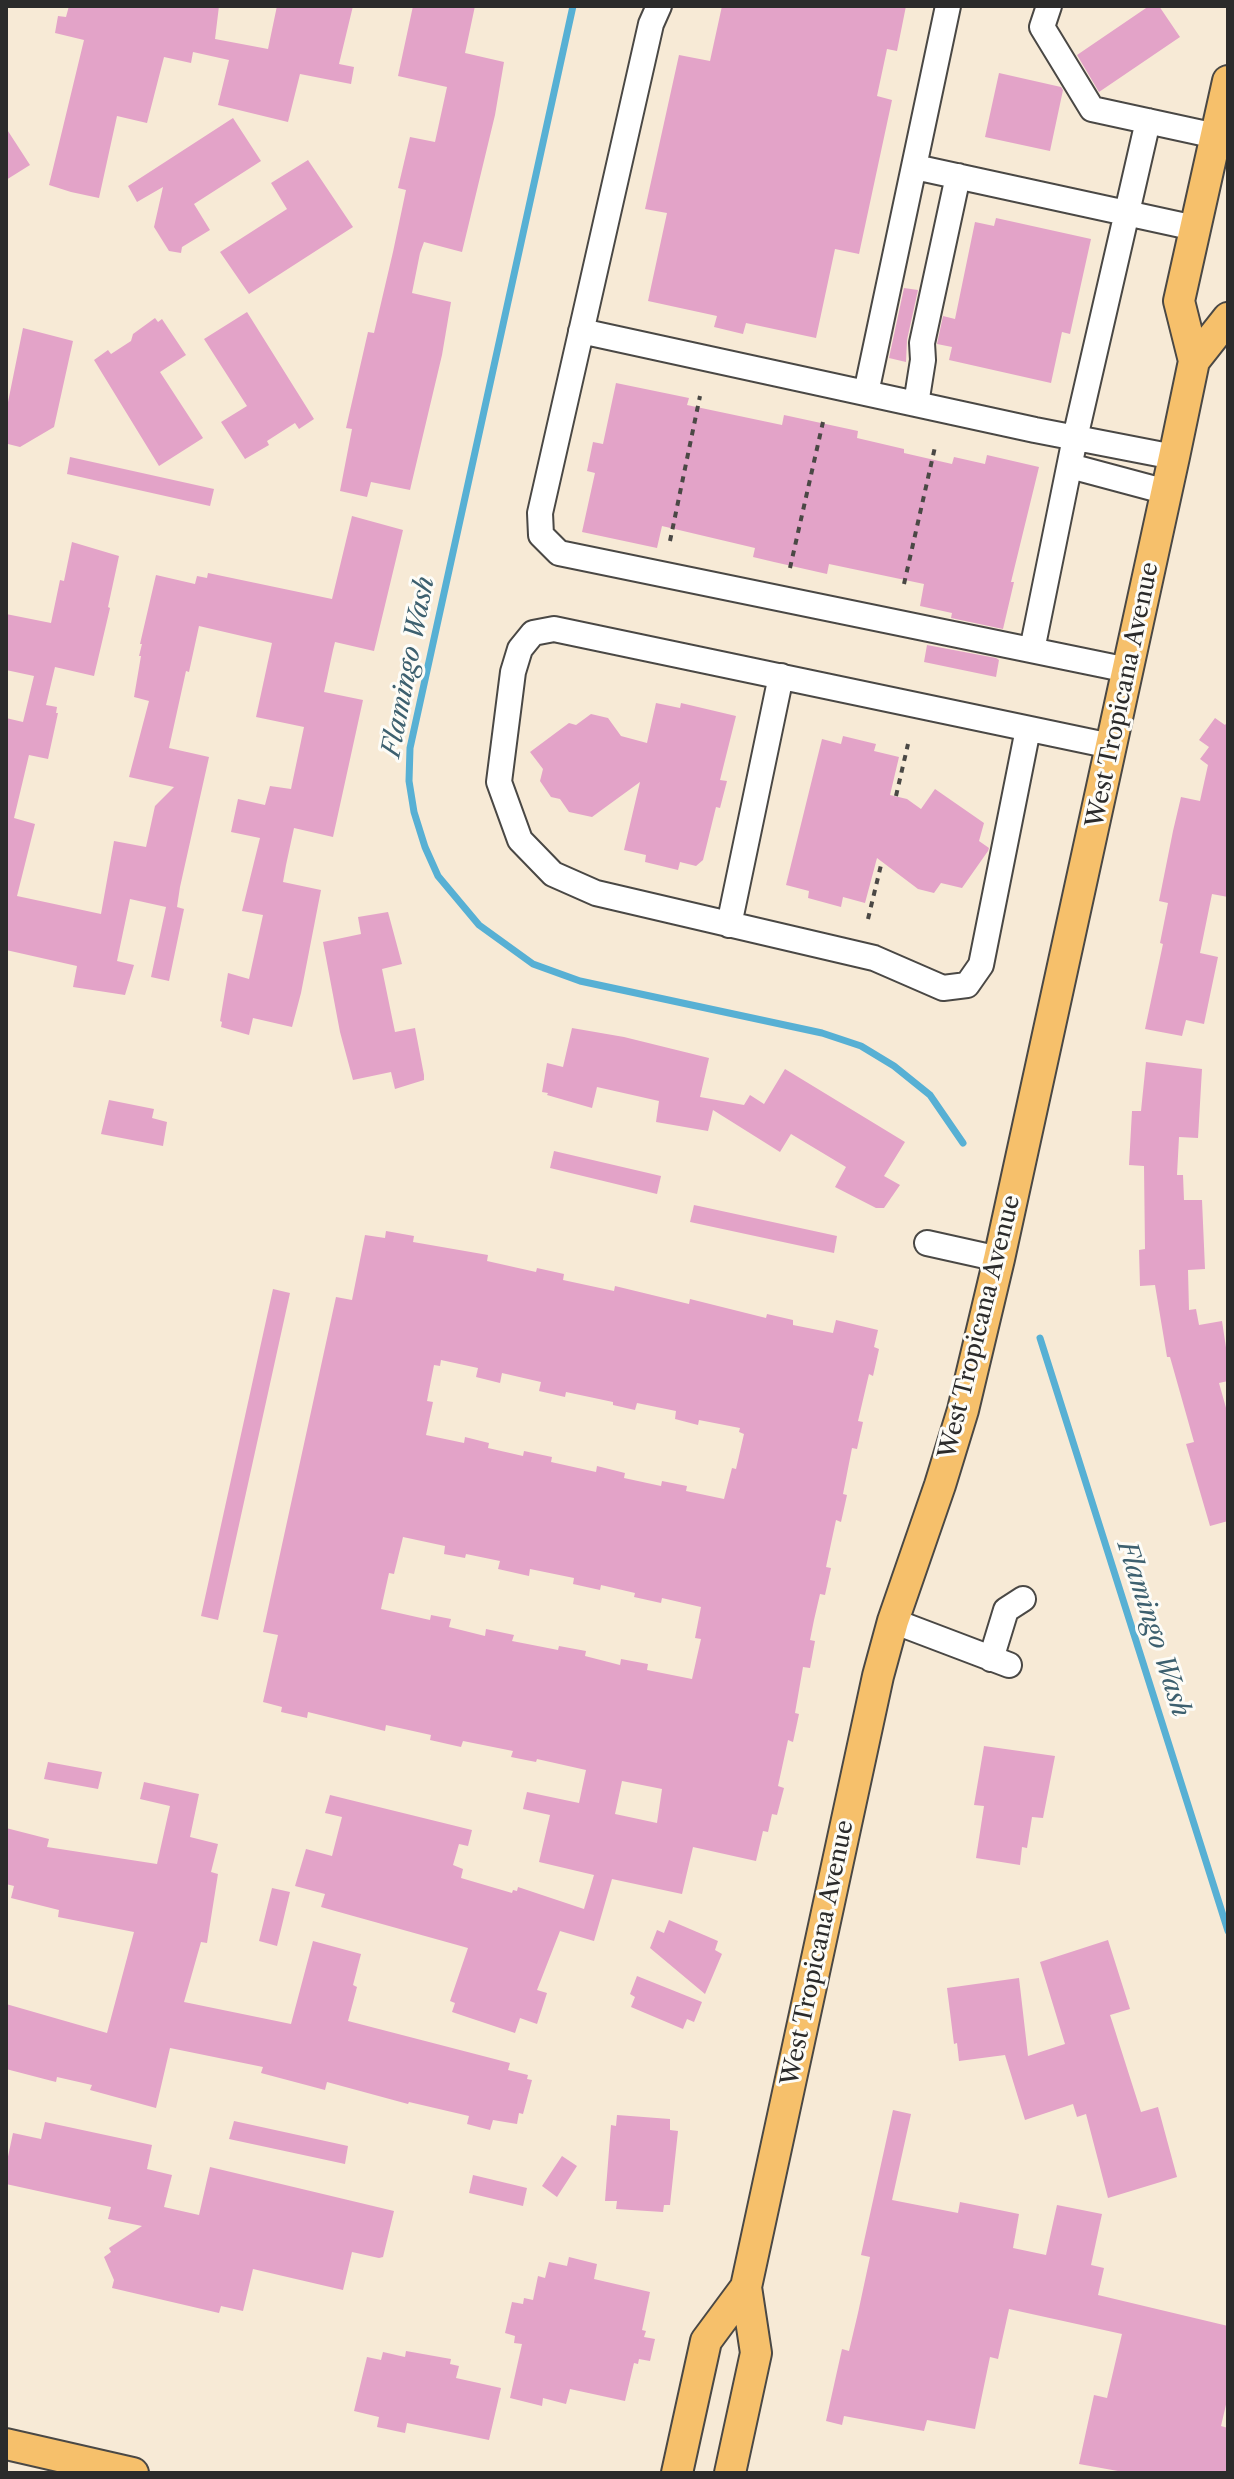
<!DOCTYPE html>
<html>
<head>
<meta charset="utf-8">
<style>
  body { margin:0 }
  #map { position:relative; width:1234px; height:2479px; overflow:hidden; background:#f7ead6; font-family:"Libre Caslon Text",serif }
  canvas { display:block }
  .frame { position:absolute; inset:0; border:8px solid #2b2b2b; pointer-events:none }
</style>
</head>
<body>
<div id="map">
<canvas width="1234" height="2479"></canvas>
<div class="frame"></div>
</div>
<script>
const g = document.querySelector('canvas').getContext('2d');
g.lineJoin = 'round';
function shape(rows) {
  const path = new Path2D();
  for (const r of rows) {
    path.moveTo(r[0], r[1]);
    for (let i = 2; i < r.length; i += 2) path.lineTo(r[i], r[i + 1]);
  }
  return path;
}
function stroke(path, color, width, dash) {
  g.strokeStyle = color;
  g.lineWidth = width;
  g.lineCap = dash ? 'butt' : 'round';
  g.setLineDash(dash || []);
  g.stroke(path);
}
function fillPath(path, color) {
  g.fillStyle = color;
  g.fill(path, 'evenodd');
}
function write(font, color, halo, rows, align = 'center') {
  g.font = font + ' "Libre Caslon Text",serif';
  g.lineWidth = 6;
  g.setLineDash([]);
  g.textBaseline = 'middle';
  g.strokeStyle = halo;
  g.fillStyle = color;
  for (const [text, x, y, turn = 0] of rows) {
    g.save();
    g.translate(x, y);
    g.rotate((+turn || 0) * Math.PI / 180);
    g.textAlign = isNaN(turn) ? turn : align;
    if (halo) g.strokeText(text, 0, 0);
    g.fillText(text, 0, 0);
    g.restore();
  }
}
const stream = shape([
  [573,6,410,748,409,781,414,812,425,847,438,876,479,925,533,964,580,981,822,1033,861,1046,894,1066,930,1095,963,1143],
  [1040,1338,1228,1931]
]);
const building = shape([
  [69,6,219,6,215,39,268,49,277,6,353,6,339,64,354,67,351,84,300,74,288,122,218,105,229,60,193,52,191,63,164,57,147,123,117,116,99,198,71,192,49,185,84,40,55,33,58,16,66,17],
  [413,6,475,6,465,53,504,62,495,115,462,252,424,242,420,253,412,293,451,302,442,355,410,490,371,482,367,497,340,491,352,429,346,428,368,332,374,333,393,252,406,190,398,188,410,137,435,142,447,87,398,76],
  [722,6,906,6,897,51,887,49,877,96,892,100,859,254,835,249,816,338,746,323,743,334,714,327,717,316,648,301,667,213,645,209,679,55,710,61],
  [1149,6,1159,6,1180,37,1099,92,1077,55],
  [999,73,1061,87,1063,90,1050,151,985,137],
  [233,118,261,161,194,204,210,230,182,247,181,253,169,251,154,227,163,187,137,202,128,186],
  [6,128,30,165,6,180],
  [308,160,353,227,249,294,220,252,287,209,271,183],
  [996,218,1091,239,1070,334,1062,332,1051,383,949,360,952,347,937,344,943,316,955,319,975,222,994,226],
  [904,288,918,290,907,340,906,362,889,358],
  [247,312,314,419,299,429,295,423,267,441,269,445,245,459,221,422,247,406,204,339],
  [155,318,158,322,162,319,186,355,160,372,203,438,159,466,94,360,108,350,111,354,131,341,133,334],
  [23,328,73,341,54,427,20,447,8,444,6,412],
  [616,383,689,398,687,405,782,425,784,415,858,431,857,438,904,449,904,453,952,464,954,457,985,464,987,455,1039,467,1011,582,1014,582,1003,629,951,618,952,613,920,606,924,584,829,564,827,574,774,562,753,557,755,548,662,526,657,548,582,532,595,473,587,471,593,442,603,444],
  [70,457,214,489,210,506,67,474],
  [352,516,403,530,374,651,335,642,333,650,324,692,363,700,333,837,294,828,286,865,283,882,321,890,301,993,292,1027,253,1018,249,1035,221,1027,222,1022,220,1021,228,973,249,979,263,915,242,911,260,838,231,832,238,799,265,805,270,786,291,789,304,727,256,717,272,643,199,626,189,672,186,671,169,748,209,757,180,887,177,907,184,909,169,981,151,977,166,907,130,899,117,961,134,965,125,995,73,987,77,966,6,950,6,718,23,722,34,676,6,670,6,614,51,623,60,580,64,581,72,542,119,556,108,607,110,608,94,676,55,667,46,705,57,707,56,713,58,713,48,759,29,755,14,818,35,824,17,896,101,914,114,841,146,847,155,806,174,787,129,777,149,701,134,697,141,656,139,656,142,644,140,644,156,575,195,584,197,576,207,578,208,573,332,599],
  [927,645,996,658,999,660,996,677,924,662],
  [656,703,680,708,681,703,736,716,720,780,727,781,720,808,716,807,703,860,696,866,680,862,678,870,645,862,646,855,624,850,640,782,592,817,569,812,560,799,551,797,540,781,543,769,530,752,569,723,576,725,591,714,608,718,621,736,647,743],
  [1215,718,1225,725,1228,721,1228,897,1212,894,1200,953,1218,957,1204,1024,1186,1020,1182,1036,1145,1029,1163,944,1160,943,1168,903,1159,901,1173,831,1181,797,1200,801,1208,765,1200,759,1209,747,1199,740],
  [843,736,876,744,874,751,899,757,890,795,907,799,921,809,935,789,984,823,979,841,989,848,988,851,962,888,941,883,934,893,918,889,877,858,865,903,843,897,841,907,808,898,809,891,786,885,822,739,841,744],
  [388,912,402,964,382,969,395,1032,415,1028,424,1075,424,1080,395,1089,391,1072,353,1080,340,1032,323,942,361,934,358,917],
  [572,1028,624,1037,709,1058,700,1097,744,1105,750,1095,764,1104,785,1069,905,1142,884,1176,900,1185,884,1208,876,1208,835,1187,846,1167,791,1134,780,1152,713,1110,708,1131,656,1122,659,1101,597,1087,592,1108,547,1095,548,1093,542,1092,547,1063,563,1067],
  [1146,1062,1202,1069,1198,1138,1179,1137,1177,1175,1183,1175,1184,1200,1202,1200,1205,1269,1188,1270,1189,1310,1196,1309,1199,1325,1222,1321,1228,1361,1228,1381,1219,1383,1228,1415,1228,1521,1210,1526,1186,1444,1194,1442,1170,1357,1167,1357,1155,1285,1140,1286,1139,1250,1145,1249,1144,1166,1129,1165,1132,1111,1141,1111],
  [109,1100,154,1109,152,1118,167,1122,163,1146,101,1134],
  [554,1151,661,1176,657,1194,550,1168],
  [694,1205,837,1236,834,1253,690,1222],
  [386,1231,414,1236,413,1242,488,1255,487,1261,536,1272,537,1268,564,1274,563,1280,614,1291,615,1286,689,1304,690,1299,766,1318,767,1314,793,1320,793,1325,833,1333,836,1320,878,1330,874,1347,879,1349,873,1376,869,1374,858,1421,863,1422,857,1449,852,1448,843,1494,847,1495,841,1522,836,1520,826,1567,831,1568,825,1595,820,1594,814,1620,810,1640,815,1641,810,1668,803,1667,795,1713,799,1714,793,1742,788,1740,778,1786,784,1788,777,1815,772,1814,768,1832,763,1831,756,1861,693,1847,682,1894,612,1879,594,1941,560,1931,537,1990,547,1993,537,2024,520,2018,515,2033,452,2012,455,2003,450,2001,468,1948,321,1907,325,1894,295,1886,306,1849,332,1856,342,1817,325,1813,330,1795,472,1830,468,1846,459,1844,453,1865,463,1869,461,1878,512,1893,513,1890,517,1891,518,1887,584,1909,594,1875,539,1862,550,1815,523,1809,527,1792,579,1803,586,1770,537,1759,536,1762,511,1757,513,1751,463,1741,461,1747,430,1740,431,1735,386,1725,385,1731,308,1712,307,1718,281,1712,282,1707,263,1702,278,1635,263,1632,336,1297,352,1300,365,1235,385,1238],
  [441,1360,478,1368,476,1377,500,1383,502,1373,541,1382,539,1391,565,1397,566,1392,613,1402,613,1405,635,1410,637,1403,676,1411,675,1419,698,1425,699,1420,740,1428,739,1432,744,1434,736,1469,732,1468,724,1499,686,1491,687,1486,662,1481,661,1486,624,1478,625,1473,597,1466,596,1472,551,1462,552,1457,524,1451,523,1456,488,1448,489,1443,465,1437,464,1443,426,1435,433,1402,427,1401,434,1365,440,1366],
  [403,1537,445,1546,444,1554,465,1558,466,1554,500,1561,498,1569,529,1576,530,1569,574,1578,573,1584,600,1590,601,1585,635,1593,634,1597,661,1603,662,1598,701,1607,695,1638,701,1639,692,1679,647,1670,648,1664,621,1659,620,1665,585,1656,586,1651,559,1646,558,1650,512,1641,514,1635,486,1629,485,1636,449,1627,451,1619,431,1615,430,1620,381,1609,389,1573,394,1574],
  [622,1781,662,1789,657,1823,615,1814],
  [273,1289,290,1293,218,1620,201,1616],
  [984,1746,1055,1756,1043,1818,1032,1817,1027,1848,1022,1847,1020,1865,976,1858,984,1806,974,1805],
  [48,1762,102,1772,98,1789,44,1779],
  [144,1782,199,1794,190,1837,218,1844,211,1872,218,1874,207,1943,201,1942,184,2002,291,2024,313,1941,361,1954,353,1985,357,1987,348,2021,510,2063,508,2070,528,2075,527,2079,532,2080,523,2114,519,2113,517,2124,493,2120,490,2130,467,2124,469,2116,409,2102,408,2104,327,2082,325,2090,261,2073,263,2067,170,2048,156,2108,90,2090,92,2085,57,2077,56,2082,6,2069,6,2004,107,2033,134,1932,58,1917,59,1910,11,1898,14,1886,6,1884,6,1828,49,1839,47,1847,157,1864,170,1806,140,1799],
  [272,1888,290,1892,277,1946,259,1941],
  [669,1920,718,1941,715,1950,722,1954,705,1994,650,1948,657,1930,664,1933],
  [1108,1940,1130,2009,1110,2015,1141,2112,1158,2107,1177,2177,1108,2198,1086,2114,1077,2117,1073,2104,1025,2120,1005,2055,959,2061,957,2043,954,2044,947,1988,1019,1978,1028,2056,1065,2044,1040,1962],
  [637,1976,702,2002,694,2022,687,2019,683,2029,631,2007,635,1997,630,1994],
  [893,2110,911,2114,892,2200,958,2213,960,2202,1019,2214,1013,2248,1046,2255,1057,2205,1102,2214,1091,2265,1104,2268,1098,2295,1228,2326,1228,2396,1221,2426,1228,2428,1228,2473,1129,2473,1079,2464,1094,2395,1107,2398,1122,2334,1009,2309,998,2359,990,2357,975,2429,927,2420,924,2431,844,2416,842,2425,826,2421,842,2349,849,2351,858,2313,870,2257,861,2255],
  [617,2115,670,2119,670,2130,678,2131,670,2205,664,2205,663,2212,616,2209,617,2201,605,2201,611,2125,616,2126],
  [234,2121,348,2146,345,2164,229,2139],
  [45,2122,152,2145,147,2169,172,2175,164,2207,199,2215,210,2167,394,2211,383,2257,379,2258,352,2252,343,2290,253,2269,243,2311,221,2306,219,2313,112,2288,114,2280,104,2257,111,2252,109,2248,142,2226,108,2219,111,2207,6,2184,6,2166,13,2133,41,2139],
  [562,2156,577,2166,557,2197,542,2186],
  [473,2175,527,2188,523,2206,469,2193],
  [569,2257,597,2264,594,2279,650,2292,642,2330,646,2331,644,2337,655,2339,650,2361,639,2359,638,2364,634,2363,625,2401,570,2389,566,2404,543,2398,542,2406,510,2398,522,2344,514,2343,515,2336,505,2333,512,2302,523,2304,524,2298,533,2300,538,2276,545,2278,549,2262,567,2266],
  [406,2351,451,2359,450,2364,459,2366,456,2378,501,2388,489,2440,407,2423,405,2433,377,2427,379,2417,354,2411,367,2357,381,2360,383,2352,405,2357]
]);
const path = shape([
  [670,541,700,396],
  [790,568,823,422],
  [904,584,935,447],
  [896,796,908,744],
  [868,919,881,865]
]);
const minor = shape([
  [659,6,651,24,540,513,541,535,559,553,1128,670],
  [1049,6,1042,27,1092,109,1216,136],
  [915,167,1195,228],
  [581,331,1035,430,1174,457],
  [866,393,948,6],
  [916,404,923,360,922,343,958,176],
  [1070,466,1167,492],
  [1032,650,1075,438,1148,121],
  [1028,729,981,965,967,985,943,988,874,958,596,893,553,874,520,840,499,782,513,672,520,649,533,633,554,629,1111,746],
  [729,925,781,676],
  [927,1243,999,1259],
  [893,1621,1009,1665],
  [991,1659,1006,1610,1023,1599]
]);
const major = shape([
  [1194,361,1228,318],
  [6,2444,133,2473],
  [677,2473,706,2341,746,2287],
  [730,2473,756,2353,746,2287,878,1676,893,1621,940,1485,963,1410,999,1259,1174,457,1194,361,1179,301,1228,81]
]);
const streetNames = [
  ["West Tropicana Avenue",1123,695,-78],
  ["West Tropicana Avenue",980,1327,-76],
  ["West Tropicana Avenue",818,1953,-78]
];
const waterNames = [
  ["Flamingo Wash",409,667,-79],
  ["Flamingo Wash",1153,1629,72]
];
stroke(stream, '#57b0d4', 7);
fillPath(building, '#e3a3c8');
stroke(minor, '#4a4845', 28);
stroke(major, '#4a4845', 34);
stroke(path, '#4a4845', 4, [6, 6]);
stroke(minor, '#fff', 24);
stroke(major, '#f6c06b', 30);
write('24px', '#2b2b2b', '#fdfcf7', streetNames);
write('italic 26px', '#3d606f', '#fdfcf7', waterNames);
</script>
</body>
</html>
